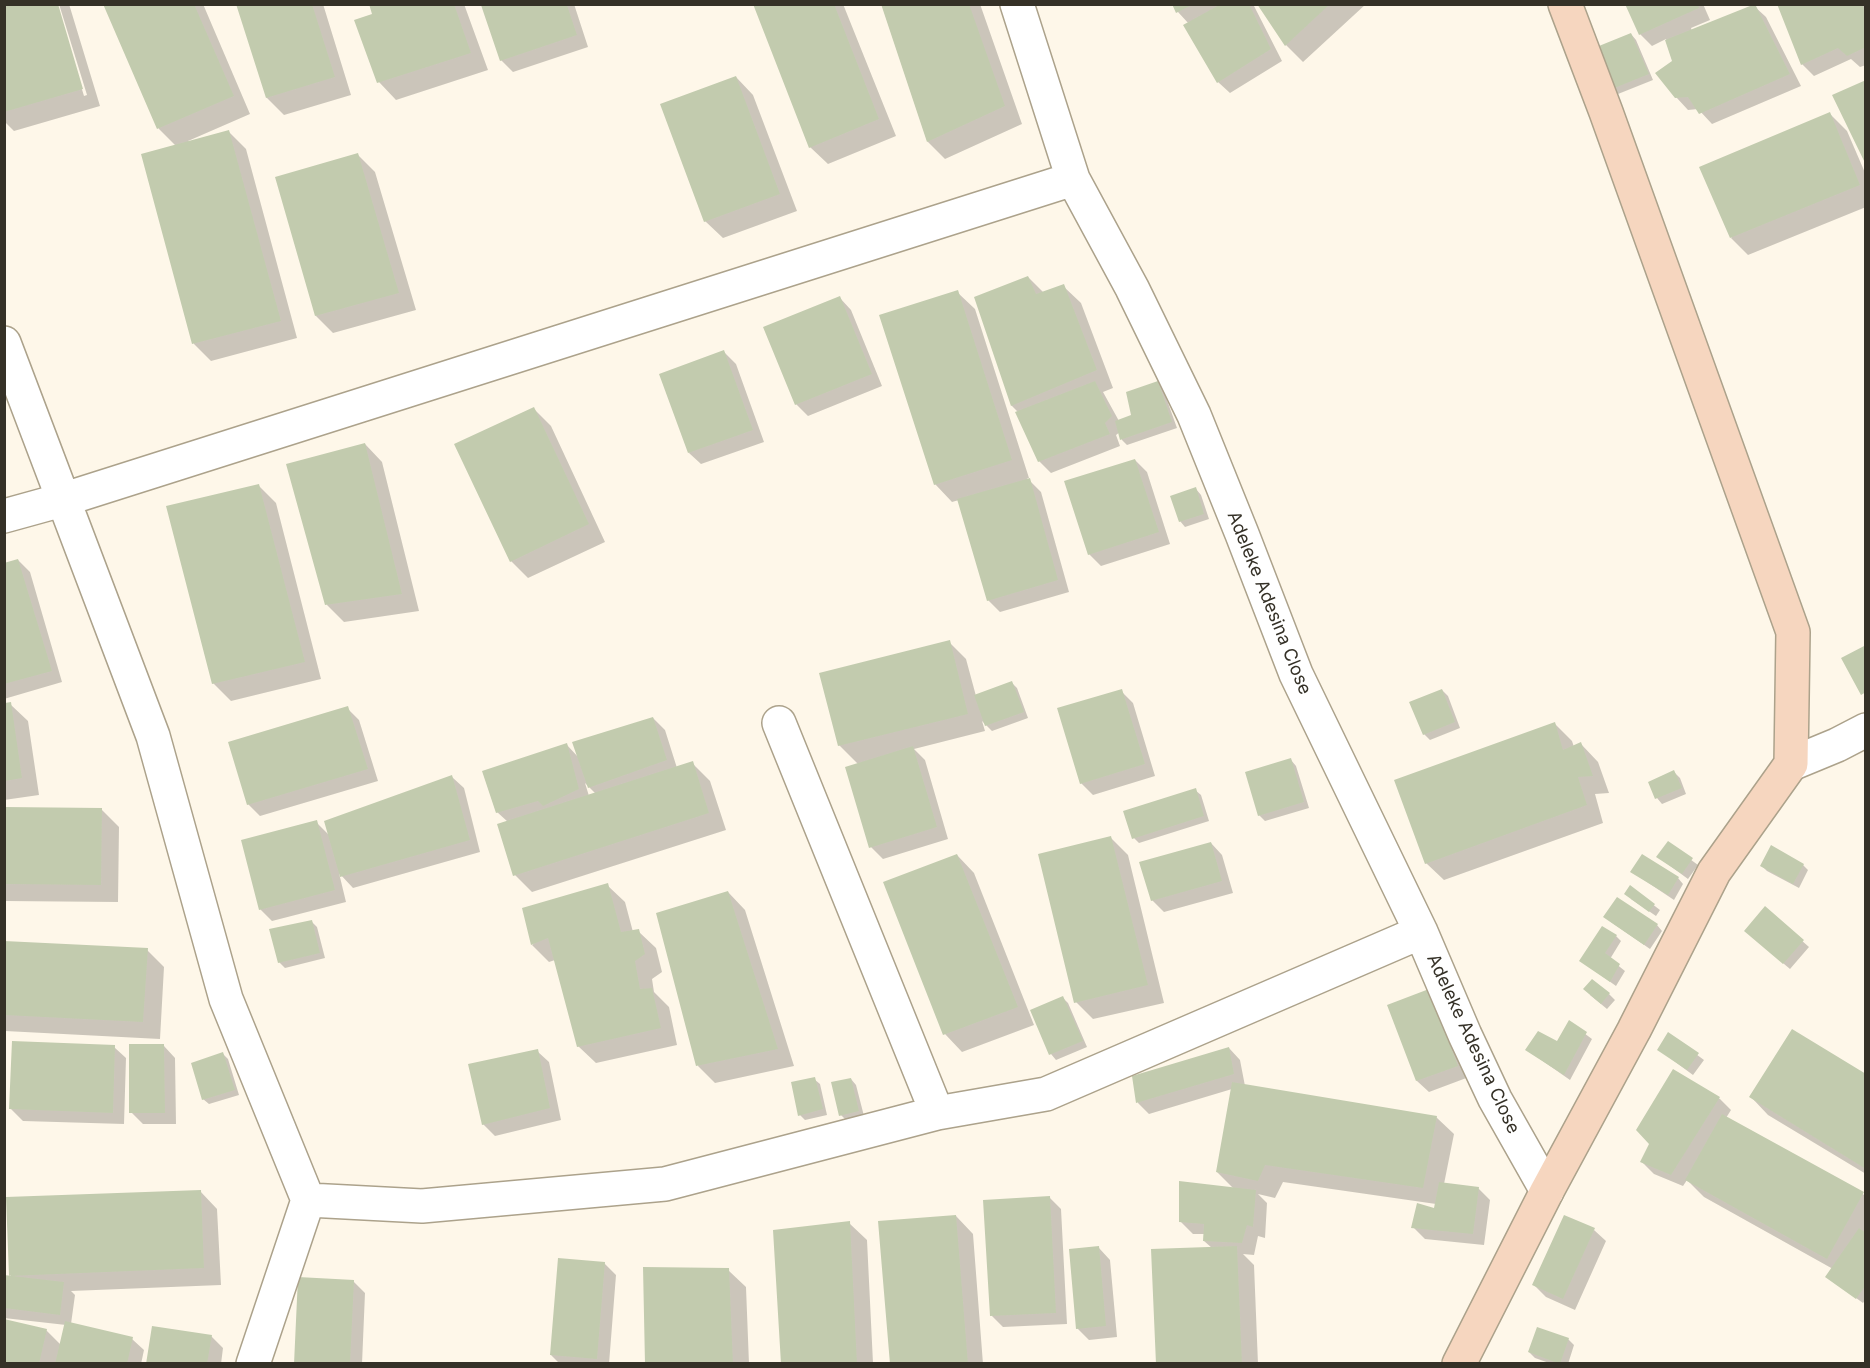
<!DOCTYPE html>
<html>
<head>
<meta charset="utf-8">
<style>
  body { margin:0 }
  #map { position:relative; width:1870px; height:1368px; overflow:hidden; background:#fef7e9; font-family:Inter,sans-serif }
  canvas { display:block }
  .frame { position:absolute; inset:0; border:6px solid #353127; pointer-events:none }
</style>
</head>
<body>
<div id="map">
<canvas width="1870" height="1368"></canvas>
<div class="frame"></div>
</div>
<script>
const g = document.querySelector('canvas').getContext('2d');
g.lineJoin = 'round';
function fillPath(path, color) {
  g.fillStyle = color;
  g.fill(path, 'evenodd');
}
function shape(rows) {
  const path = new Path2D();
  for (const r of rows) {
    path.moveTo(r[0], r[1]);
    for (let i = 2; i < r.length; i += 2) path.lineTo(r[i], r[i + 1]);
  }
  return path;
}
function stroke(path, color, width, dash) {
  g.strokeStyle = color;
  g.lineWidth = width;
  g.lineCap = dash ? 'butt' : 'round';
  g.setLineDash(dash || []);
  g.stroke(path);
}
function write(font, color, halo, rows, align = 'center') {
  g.font = font + ' Inter,sans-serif';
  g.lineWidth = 4.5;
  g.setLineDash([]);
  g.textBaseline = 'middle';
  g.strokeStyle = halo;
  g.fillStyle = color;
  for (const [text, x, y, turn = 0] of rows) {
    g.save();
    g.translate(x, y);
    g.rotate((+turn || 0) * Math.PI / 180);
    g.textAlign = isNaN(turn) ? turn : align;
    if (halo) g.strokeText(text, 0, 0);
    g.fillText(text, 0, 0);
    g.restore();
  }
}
const shadow = shape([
  [4,4,56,4,84,96,87,95,59,4,69,4,100,106,14,131,4,121],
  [104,4,203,4,250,114,188,141,189,142,229,132,246,149,297,338,211,361,194,344,143,155,176,146,159,129],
  [237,4,323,4,351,95,284,115,267,98],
  [370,4,464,4,488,70,396,100,379,82,374,15],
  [483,4,574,4,588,47,513,72,501,60],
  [754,4,843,4,896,136,828,164,810,147],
  [882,4,980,4,1022,124,945,159,928,142],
  [1174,4,1253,4,1282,61,1230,93,1218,82,1189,24,1178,12],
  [1259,4,1366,4,1303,62,1286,45],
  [1627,4,1703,4,1710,20,1691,28,1692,31,1754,6,1766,17,1801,86,1712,124,1698,109,1688,110,1676,97,1674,62,1666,39,1652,46,1640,34],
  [1778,4,1866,4,1866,65,1860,67,1851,59,1814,76,1802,64],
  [1631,34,1636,40,1653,80,1618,94,1613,88],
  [736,77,753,95,797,211,723,238,705,221],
  [1830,114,1847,131,1866,175,1866,207,1748,255,1731,238],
  [358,155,375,172,416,310,333,333,316,316],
  [1028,277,1044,293,1063,286,1081,303,1113,388,1103,392,1119,421,1133,416,1158,383,1163,389,1177,428,1127,445,1122,440,1120,432,1116,435,1120,446,1051,473,1039,461,1019,413,1012,406,976,298],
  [957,292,975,309,1029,478,1027,478,1041,492,1069,592,1000,612,988,600,959,500,952,502,935,484],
  [840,298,851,310,882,386,808,416,796,404],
  [724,352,736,364,764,442,701,464,689,453],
  [534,409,551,426,605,542,528,578,511,561],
  [365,444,382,462,419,611,344,622,327,605],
  [1135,460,1147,472,1170,544,1101,566,1089,554],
  [259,486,276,503,321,679,231,701,213,683],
  [1196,489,1201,495,1209,519,1185,527,1180,521],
  [18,560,30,572,62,682,4,699,4,564],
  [949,642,966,659,976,696,1012,683,1017,688,1028,718,992,731,982,721,985,731,914,749,925,760,948,839,883,859,871,847,858,764,839,745],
  [1442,690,1448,696,1460,728,1430,740,1424,734],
  [1121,691,1133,703,1155,776,1093,795,1081,783],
  [10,704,28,721,39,795,4,800,4,705],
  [347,708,359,720,378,781,260,816,248,804],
  [653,718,665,730,677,768,692,763,710,781,726,830,532,892,515,875,508,822,497,812,567,745,579,758],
  [585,783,596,794,589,796],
  [1555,724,1572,741,1574,747,1581,744,1598,762,1609,793,1595,794,1603,823,1444,880,1426,863],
  [1291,760,1296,766,1309,808,1265,821,1259,815],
  [1674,772,1680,778,1686,794,1662,804,1657,798,1650,783],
  [452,777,464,788,480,852,353,888,339,873,346,902,272,921,260,909,316,822,330,836],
  [1195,790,1201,795,1209,821,1139,843,1134,838],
  [4,808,102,810,119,827,118,902,4,901],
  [1111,838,1128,855,1164,1003,1093,1019,1076,1002],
  [1211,843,1222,855,1233,893,1164,912,1152,900],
  [1668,843,1698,865,1688,879,1658,857],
  [957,855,974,873,1034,1025,962,1052,945,1034,885,883],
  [1803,865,1808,870,1799,888,1767,871,1762,866],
  [1632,872,1678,878,1683,884,1674,900],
  [607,885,625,902,633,932,638,931,656,948,662,972,652,979,654,992,669,1007,677,1045,596,1063,578,1046,555,960,549,962,532,945],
  [1630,887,1660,910,1656,916,1631,899],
  [728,892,745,910,794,1066,715,1083,698,1066],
  [1765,908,1809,947,1790,969,1751,936],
  [311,921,317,927,325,958,285,968,279,962],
  [1611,922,1657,925,1662,931,1650,949],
  [1616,936,1621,941,1610,959,1625,971,1616,986,1581,961],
  [4,942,147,950,164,967,160,1039,5,1031],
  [1429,991,1469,1077,1429,1092,1417,1081,1389,1006],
  [1609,994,1615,1000,1607,1009,1590,995],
  [1063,998,1068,1003,1087,1047,1056,1060,1051,1054],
  [1569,1022,1592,1039,1570,1080,1527,1050,1558,1043],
  [1669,1034,1704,1060,1693,1075,1659,1050],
  [164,1046,175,1058,176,1124,143,1124,131,1112],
  [114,1047,126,1058,124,1124,23,1121,11,1109],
  [1229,1048,1240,1060,1245,1086,1436,1117,1454,1134,1444,1184,1478,1188,1490,1200,1484,1245,1425,1239,1413,1227,1435,1210,1436,1204,1283,1182,1275,1198,1258,1194,1267,1203,1265,1238,1258,1236,1254,1255,1243,1254,1254,1265,1258,1364,1158,1364,1212,1248,1204,1241,1205,1234,1193,1234,1181,1222,1234,1189,1217,1172,1232,1089,1149,1114,1138,1103,1134,1077],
  [537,1051,549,1062,561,1120,495,1136,483,1124],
  [223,1054,228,1059,239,1095,209,1104,203,1099],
  [1673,1071,1720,1099,1731,1110,1726,1118,1866,1196,1866,1299,1863,1303,1827,1277,1833,1269,1704,1197,1687,1180,1683,1186,1654,1174,1642,1162,1650,1144],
  [1866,1076,1866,1174,1768,1115,1751,1097],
  [814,1079,820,1084,827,1115,805,1120,800,1115],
  [851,1079,856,1085,864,1116,846,1120,841,1115],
  [200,1191,217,1209,221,1285,71,1291,75,1295,71,1324,132,1339,144,1350,141,1364,4,1364,46,1330,61,1345,66,1325,4,1318,4,1277,11,1278,8,1199],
  [1049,1197,1061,1209,1067,1324,1003,1327,991,1315],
  [956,1216,973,1234,983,1364,891,1364],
  [849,1223,867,1240,873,1363,883,1364,782,1364],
  [1594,1230,1606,1241,1575,1310,1546,1297,1534,1285],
  [1099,1248,1110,1260,1117,1337,1089,1340,1077,1328],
  [604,1263,616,1275,609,1364,560,1364,551,1355],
  [728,1270,746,1287,749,1364,646,1364],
  [353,1281,365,1293,362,1364,295,1364],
  [211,1336,223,1348,221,1364,148,1364],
  [1568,1339,1574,1345,1568,1364,1552,1364,1535,1358,1529,1352]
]);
const building = shape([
  [4,4,58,4,83,89,4,112],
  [103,4,194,4,234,96,157,129],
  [236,4,312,4,335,77,266,98],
  [369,4,454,4,471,53,377,83,354,20,372,14],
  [753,4,834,4,879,119,809,148],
  [881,4,969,4,1005,106,927,142],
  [1172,4,1194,4,1176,13],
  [1221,4,1249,4,1271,49,1217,83,1183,25],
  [1257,4,1330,4,1285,46],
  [1625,4,1698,4,1699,8,1639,35],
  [1755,4,1790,74,1699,114,1688,97,1675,98,1655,73,1672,61,1665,40],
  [1777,4,1862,4,1866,13,1866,47,1847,56,1838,48,1801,65],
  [481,5,567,5,577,35,500,61],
  [1631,33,1649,74,1612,89,1594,48],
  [736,76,780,194,704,222,660,104],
  [1866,80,1866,165,1832,95],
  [1830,112,1860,185,1730,238,1699,167],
  [229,130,281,321,192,344,141,154],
  [358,153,399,293,315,316,275,177],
  [1028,276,1036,294,1064,284,1097,370,1011,406,974,297],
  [958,290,1012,460,934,485,879,315],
  [840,296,872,374,795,405,763,327],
  [724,350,753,430,688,453,659,374],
  [1095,381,1112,416,1105,423,1110,434,1038,462,1015,412],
  [1158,381,1172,422,1120,440,1115,421,1131,415,1126,392],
  [534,407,589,524,510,562,454,444],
  [365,443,402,594,325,605,286,464],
  [1135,459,1159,532,1088,555,1064,481],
  [1030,478,1058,580,987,601,957,499],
  [259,484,305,662,212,684,166,506],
  [1196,487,1204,514,1179,522,1170,496],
  [18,559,52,671,4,684,4,563],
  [950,640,968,714,838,746,819,673],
  [1866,645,1866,692,1861,695,1841,658],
  [1012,681,1024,712,985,726,974,695],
  [1122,689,1145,764,1080,784,1057,708],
  [1442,689,1455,722,1423,735,1409,702],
  [11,702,22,778,5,781,5,703],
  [348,706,368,769,247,805,228,742],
  [653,717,667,760,588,788,572,742],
  [1555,722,1563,750,1581,742,1593,776,1578,777,1587,805,1425,864,1394,780],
  [567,743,579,789,543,806,538,801,496,813,482,771],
  [913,746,937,827,869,848,845,767],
  [1291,758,1304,802,1258,816,1245,772],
  [693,761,709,813,513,876,497,824],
  [1674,770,1682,788,1655,799,1648,782],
  [452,775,470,840,340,877,324,821],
  [1196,788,1204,816,1132,839,1123,811],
  [4,807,102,808,101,885,4,884],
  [317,820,335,890,259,910,241,840],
  [1111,836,1148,985,1074,1003,1038,854],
  [1668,841,1693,858,1682,874,1656,857],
  [1211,842,1222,881,1151,901,1139,862],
  [1771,845,1804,864,1793,884,1760,866],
  [957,854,1018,1007,943,1035,883,882],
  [1642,854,1679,877,1668,895,1630,872],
  [608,883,621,932,639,929,645,954,635,961,640,989,652,988,661,1028,577,1047,548,938,531,945,522,908],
  [1630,885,1655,904,1649,912,1624,894],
  [728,891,778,1049,696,1066,656,913],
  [1617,897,1658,924,1644,945,1603,917],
  [1765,906,1804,940,1783,964,1744,931],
  [312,920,320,953,278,963,269,929],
  [1602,926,1617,935,1605,953,1620,964,1610,982,1579,961],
  [4,941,148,948,143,1022,4,1015],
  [1592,979,1610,993,1601,1004,1583,989],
  [1429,989,1458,1066,1416,1081,1387,1005],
  [1063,996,1083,1041,1049,1055,1030,1010],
  [1569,1020,1587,1032,1564,1075,1525,1050,1538,1031,1557,1041],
  [1792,1029,1866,1074,1866,1169,1749,1097],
  [1668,1032,1699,1053,1687,1070,1657,1050],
  [12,1041,115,1045,113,1113,9,1109],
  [129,1044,164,1044,165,1113,129,1113],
  [1229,1047,1234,1074,1136,1103,1132,1076],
  [538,1049,550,1108,482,1125,468,1064],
  [223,1052,235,1090,202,1100,191,1063],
  [1673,1069,1720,1097,1671,1175,1640,1162,1649,1144,1636,1130],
  [815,1077,823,1109,798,1116,791,1082],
  [851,1078,859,1111,839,1116,831,1082],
  [1232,1082,1437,1116,1423,1188,1265,1165,1258,1181,1216,1172],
  [1722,1114,1864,1192,1827,1259,1685,1180],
  [1179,1181,1256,1190,1253,1227,1247,1225,1242,1243,1203,1241,1204,1224,1179,1222],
  [1439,1182,1479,1187,1473,1234,1411,1228,1417,1203,1434,1208],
  [201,1190,204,1268,9,1276,6,1197],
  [1050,1196,1056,1313,990,1316,983,1200],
  [956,1215,968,1364,890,1364,878,1221],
  [1564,1215,1595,1228,1563,1299,1532,1285],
  [850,1221,857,1364,781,1364,773,1230],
  [1859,1228,1866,1233,1866,1285,1856,1299,1825,1277],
  [1099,1246,1106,1326,1076,1329,1069,1249],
  [1237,1246,1242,1364,1156,1364,1151,1249],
  [558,1258,605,1262,597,1359,550,1355],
  [643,1267,729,1268,733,1364,645,1364],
  [4,1275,64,1282,60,1315,4,1308],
  [298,1277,354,1280,350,1364,294,1364],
  [4,1319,47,1329,39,1364,4,1364],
  [65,1321,133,1337,127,1364,55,1364],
  [152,1326,212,1335,207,1364,146,1364],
  [1537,1327,1569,1338,1560,1364,1528,1352]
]);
const street = shape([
  [1017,4,1073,179,1132,288,1194,415,1242,534,1296,674,1421,932,1465,1035,1495,1099,1547,1191],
  [4,343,153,736,226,999,308,1200,253,1364],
  [4,516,62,500,1073,179],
  [779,723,937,1113],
  [1791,764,1837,745,1866,730],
  [308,1200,422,1206,665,1184,937,1113,1046,1094,1421,932]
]);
const secondary = shape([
  [1459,1364,1547,1191,1634,1030,1714,872,1791,764,1793,632,1606,112,1565,4]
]);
const streetNames = [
  ["Adeleke Adesina Close",1269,603,68],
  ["Adeleke Adesina Close",1473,1044,65]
];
fillPath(shadow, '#0003');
fillPath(building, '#c2cbae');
stroke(street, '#aca28b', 36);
stroke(secondary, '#aca28b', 36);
stroke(street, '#fff', 33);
stroke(secondary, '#f6d6bf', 33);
write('18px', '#353127', '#fff', streetNames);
</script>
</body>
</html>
